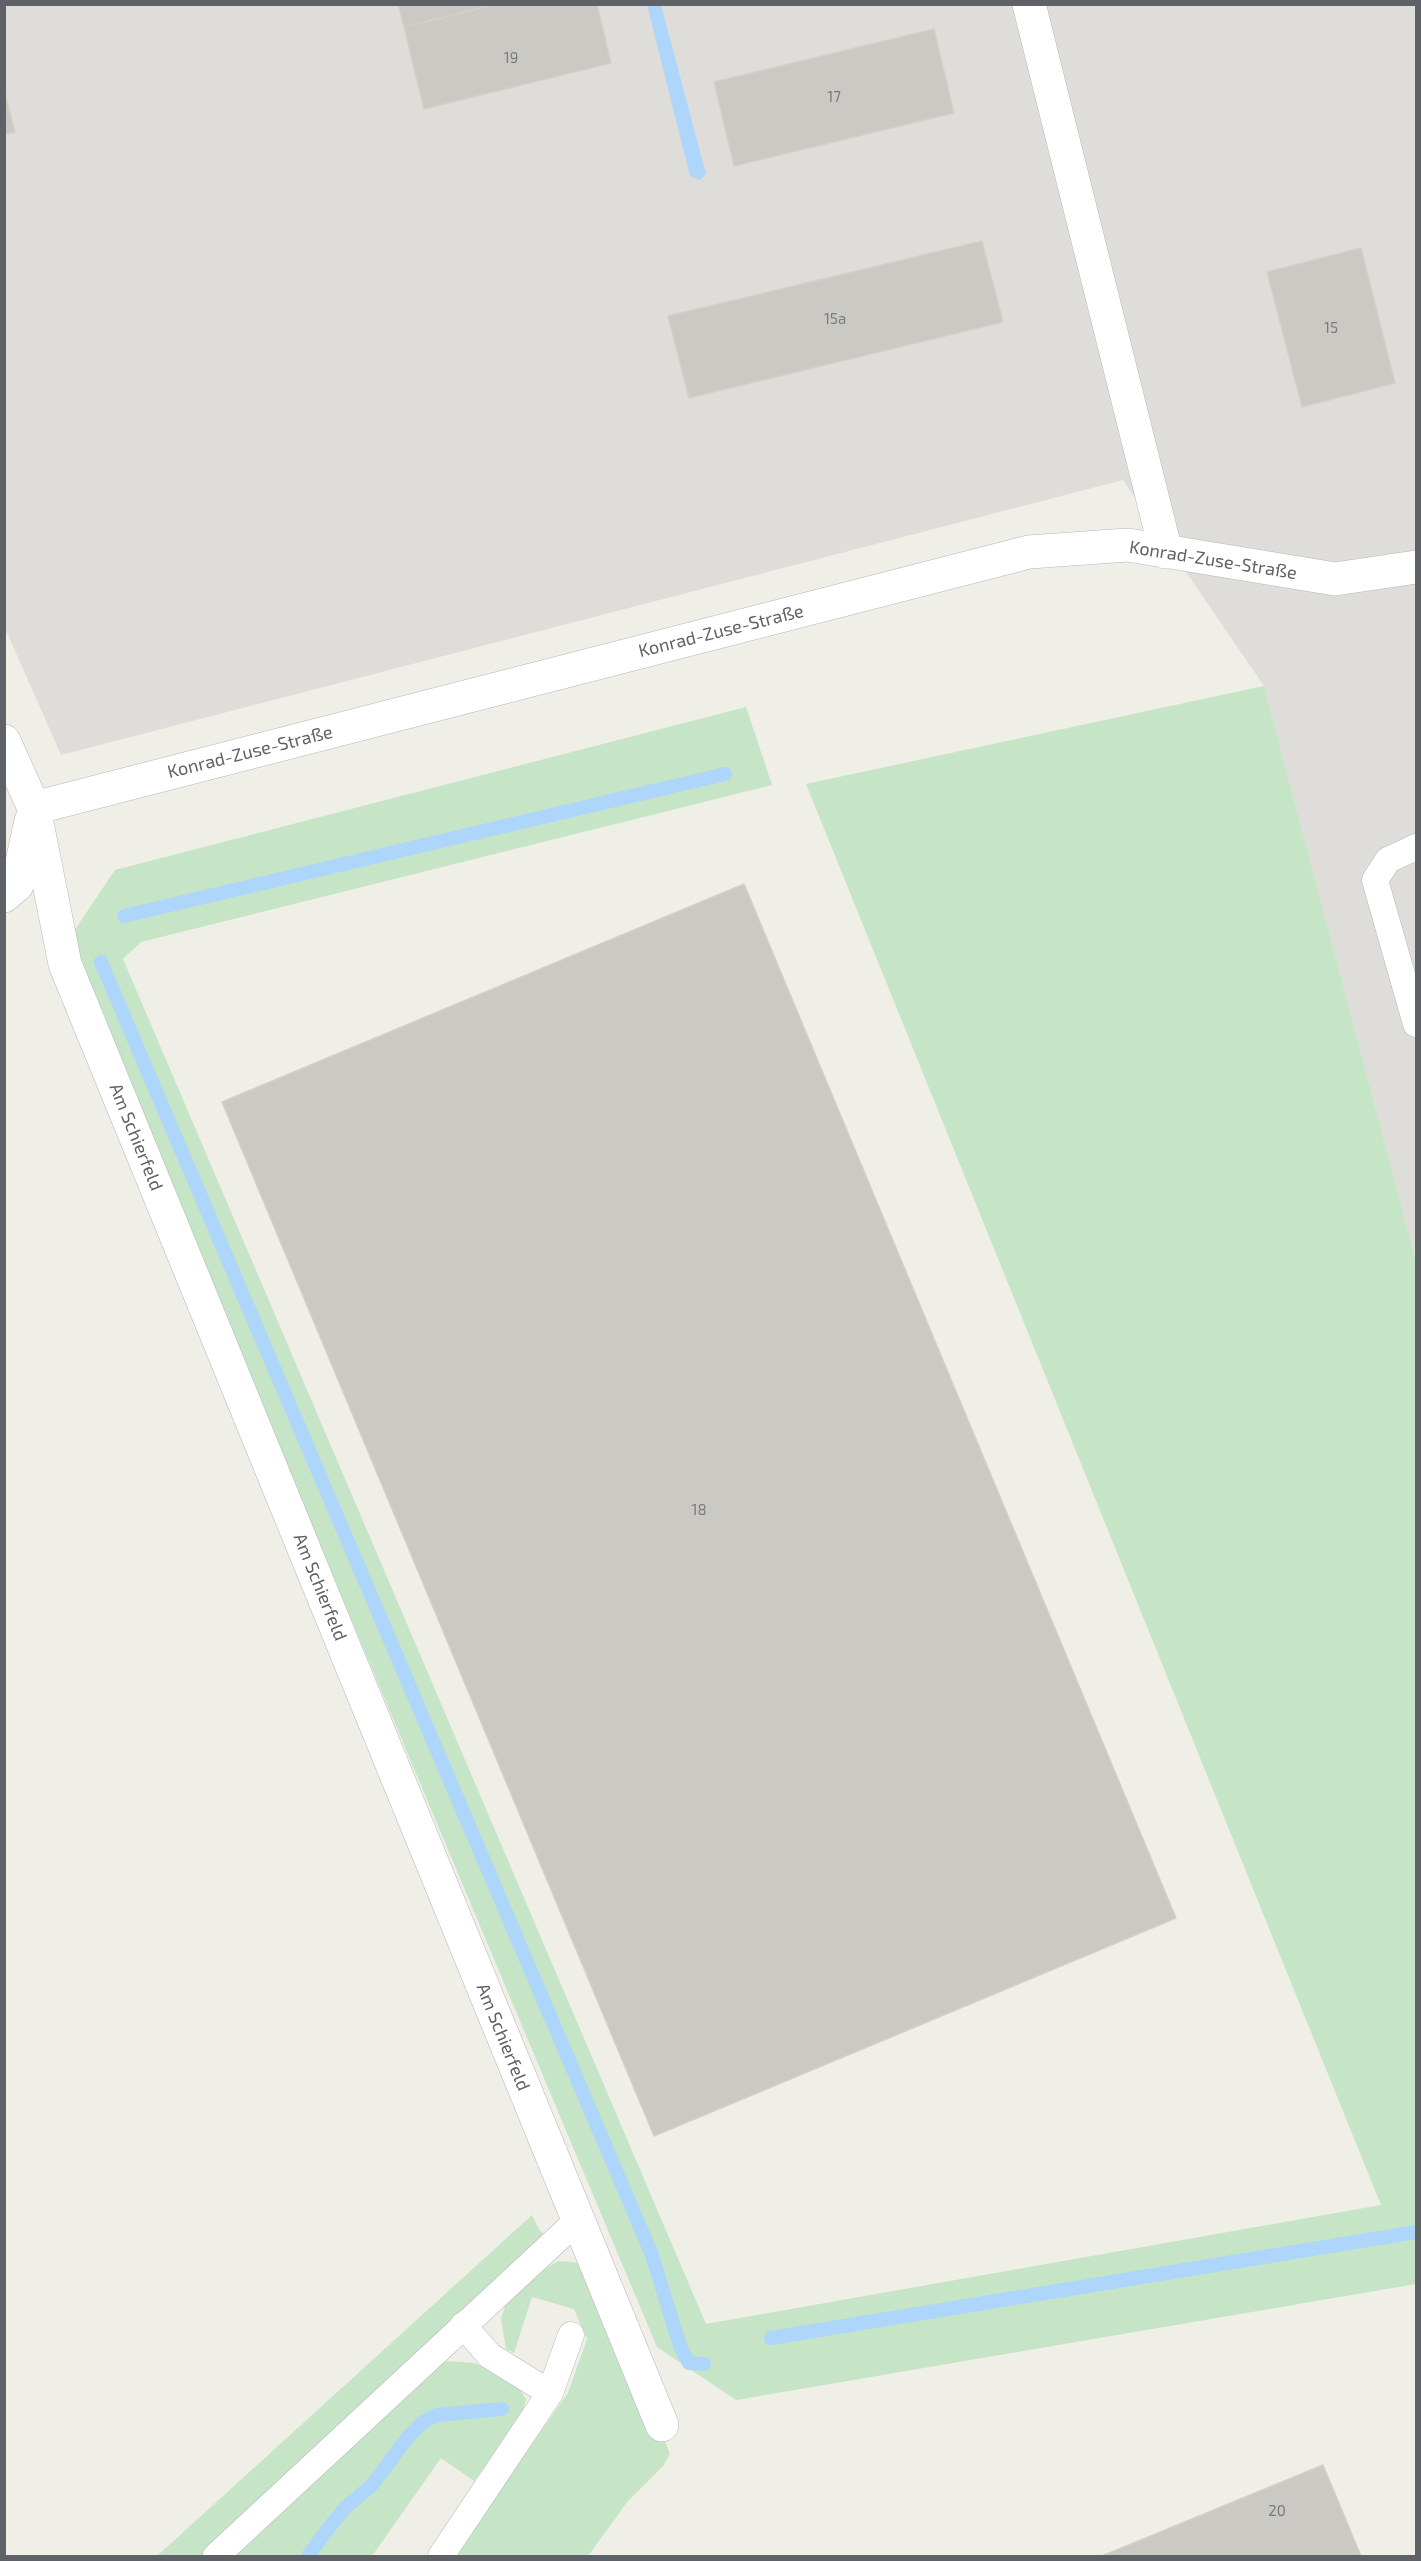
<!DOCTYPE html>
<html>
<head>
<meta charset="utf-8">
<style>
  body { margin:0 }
  #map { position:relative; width:1421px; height:2561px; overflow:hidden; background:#efeee7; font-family:"Exo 2",sans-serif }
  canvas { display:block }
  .frame { position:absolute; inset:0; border:6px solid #5e6266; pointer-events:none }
</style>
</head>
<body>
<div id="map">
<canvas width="1421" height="2561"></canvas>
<div class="frame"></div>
</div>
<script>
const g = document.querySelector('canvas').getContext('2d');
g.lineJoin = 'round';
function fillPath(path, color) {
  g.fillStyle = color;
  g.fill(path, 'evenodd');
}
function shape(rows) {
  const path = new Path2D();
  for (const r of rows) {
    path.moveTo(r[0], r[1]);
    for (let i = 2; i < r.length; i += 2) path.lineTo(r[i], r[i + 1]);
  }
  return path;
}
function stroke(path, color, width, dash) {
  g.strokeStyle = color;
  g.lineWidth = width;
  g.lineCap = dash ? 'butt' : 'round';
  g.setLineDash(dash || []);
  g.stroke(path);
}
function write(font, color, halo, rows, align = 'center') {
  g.font = font + ' "Exo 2",sans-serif';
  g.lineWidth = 4.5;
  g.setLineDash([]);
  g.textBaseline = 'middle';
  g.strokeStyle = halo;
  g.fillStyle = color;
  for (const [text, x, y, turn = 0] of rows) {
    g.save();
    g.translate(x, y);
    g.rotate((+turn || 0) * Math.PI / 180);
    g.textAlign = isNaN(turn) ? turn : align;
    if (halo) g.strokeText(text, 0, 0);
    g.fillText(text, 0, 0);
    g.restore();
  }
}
const industrial = shape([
  [4,5,1416,5,1416,1261,1264,686,1123,480,61,755,5,628]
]);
const green = shape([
  [1264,686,1416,1261,1416,2284,736,2400,657,2347,79,971,72,934,115,870,746,707,772,785,141,942,123,959,706,2324,1381,2205,806,784],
  [532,2215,539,2229,545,2235,203,2556,157,2556],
  [558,2261,582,2263,598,2278,670,2454,663,2466,628,2501,588,2556,453,2556,568,2393,587,2339,574,2309,532,2297,514,2353,506,2349,501,2319,506,2303,538,2273],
  [446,2361,474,2363,512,2378,526,2399,521,2418,474,2481,441,2458,372,2556,230,2556,432,2365]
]);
const water = shape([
  [647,5,661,5,706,174,700,180,690,176]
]);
const stream = shape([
  [124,916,725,774],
  [101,962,652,2255,680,2346,689,2363,704,2364],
  [771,2338,1416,2232],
  [308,2556,327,2530,345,2508,372,2485,408,2437,423,2422,437,2415,502,2409]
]);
const building = shape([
  [398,4,488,4,485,7,404,27,398,4],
  [497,4,597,4,611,63,424,109,404,27,497,4],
  [934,29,954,113,734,166,714,82,934,29],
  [4,90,15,132,4,134,4,90],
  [982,241,1003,322,689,398,668,316,982,241],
  [1361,248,1395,383,1302,407,1267,272,1361,248],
  [744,884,1176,1918,654,2136,222,1102,744,884],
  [1323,2465,1361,2556,1102,2556,1323,2465]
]);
const lane = shape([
  [1416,847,1388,860,1375,880,1416,1024],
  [463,2325,490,2356,550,2393],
  [216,2556,578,2220],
  [441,2556,550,2393,571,2335]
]);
const street = shape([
  [1029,4,1166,552],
  [4,741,34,808,65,964,662,2425],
  [34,808,1029,552,1128,545,1335,579,1416,567],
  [4,896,17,885,31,821]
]);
const numberNames = [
  ["19",511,58],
  ["17",834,97],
  ["15a",835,319],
  ["15",1331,328],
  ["18",699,1510],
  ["20",1277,2511]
];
const streetNames = [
  ["Konrad-Zuse-Straße",1213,560,9],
  ["Konrad-Zuse-Straße",721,631,-14],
  ["Konrad-Zuse-Straße",250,752,-14],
  ["Am Schierfeld",136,1137,68],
  ["Am Schierfeld",320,1587,68],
  ["Am Schierfeld",503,2037,68]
];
fillPath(industrial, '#deddd9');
fillPath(green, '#c5e5c6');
fillPath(water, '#add6fa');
stroke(stream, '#add6fa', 14);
fillPath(building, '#cbc9c4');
stroke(building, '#d4d0c6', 1.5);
stroke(lane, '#b4b7ba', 27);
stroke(street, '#b4b7ba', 34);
stroke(lane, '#fff', 26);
stroke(street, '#fff', 33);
write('15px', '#797c7e', null, numberNames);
write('18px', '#5e6266', '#fff', streetNames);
</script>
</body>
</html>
